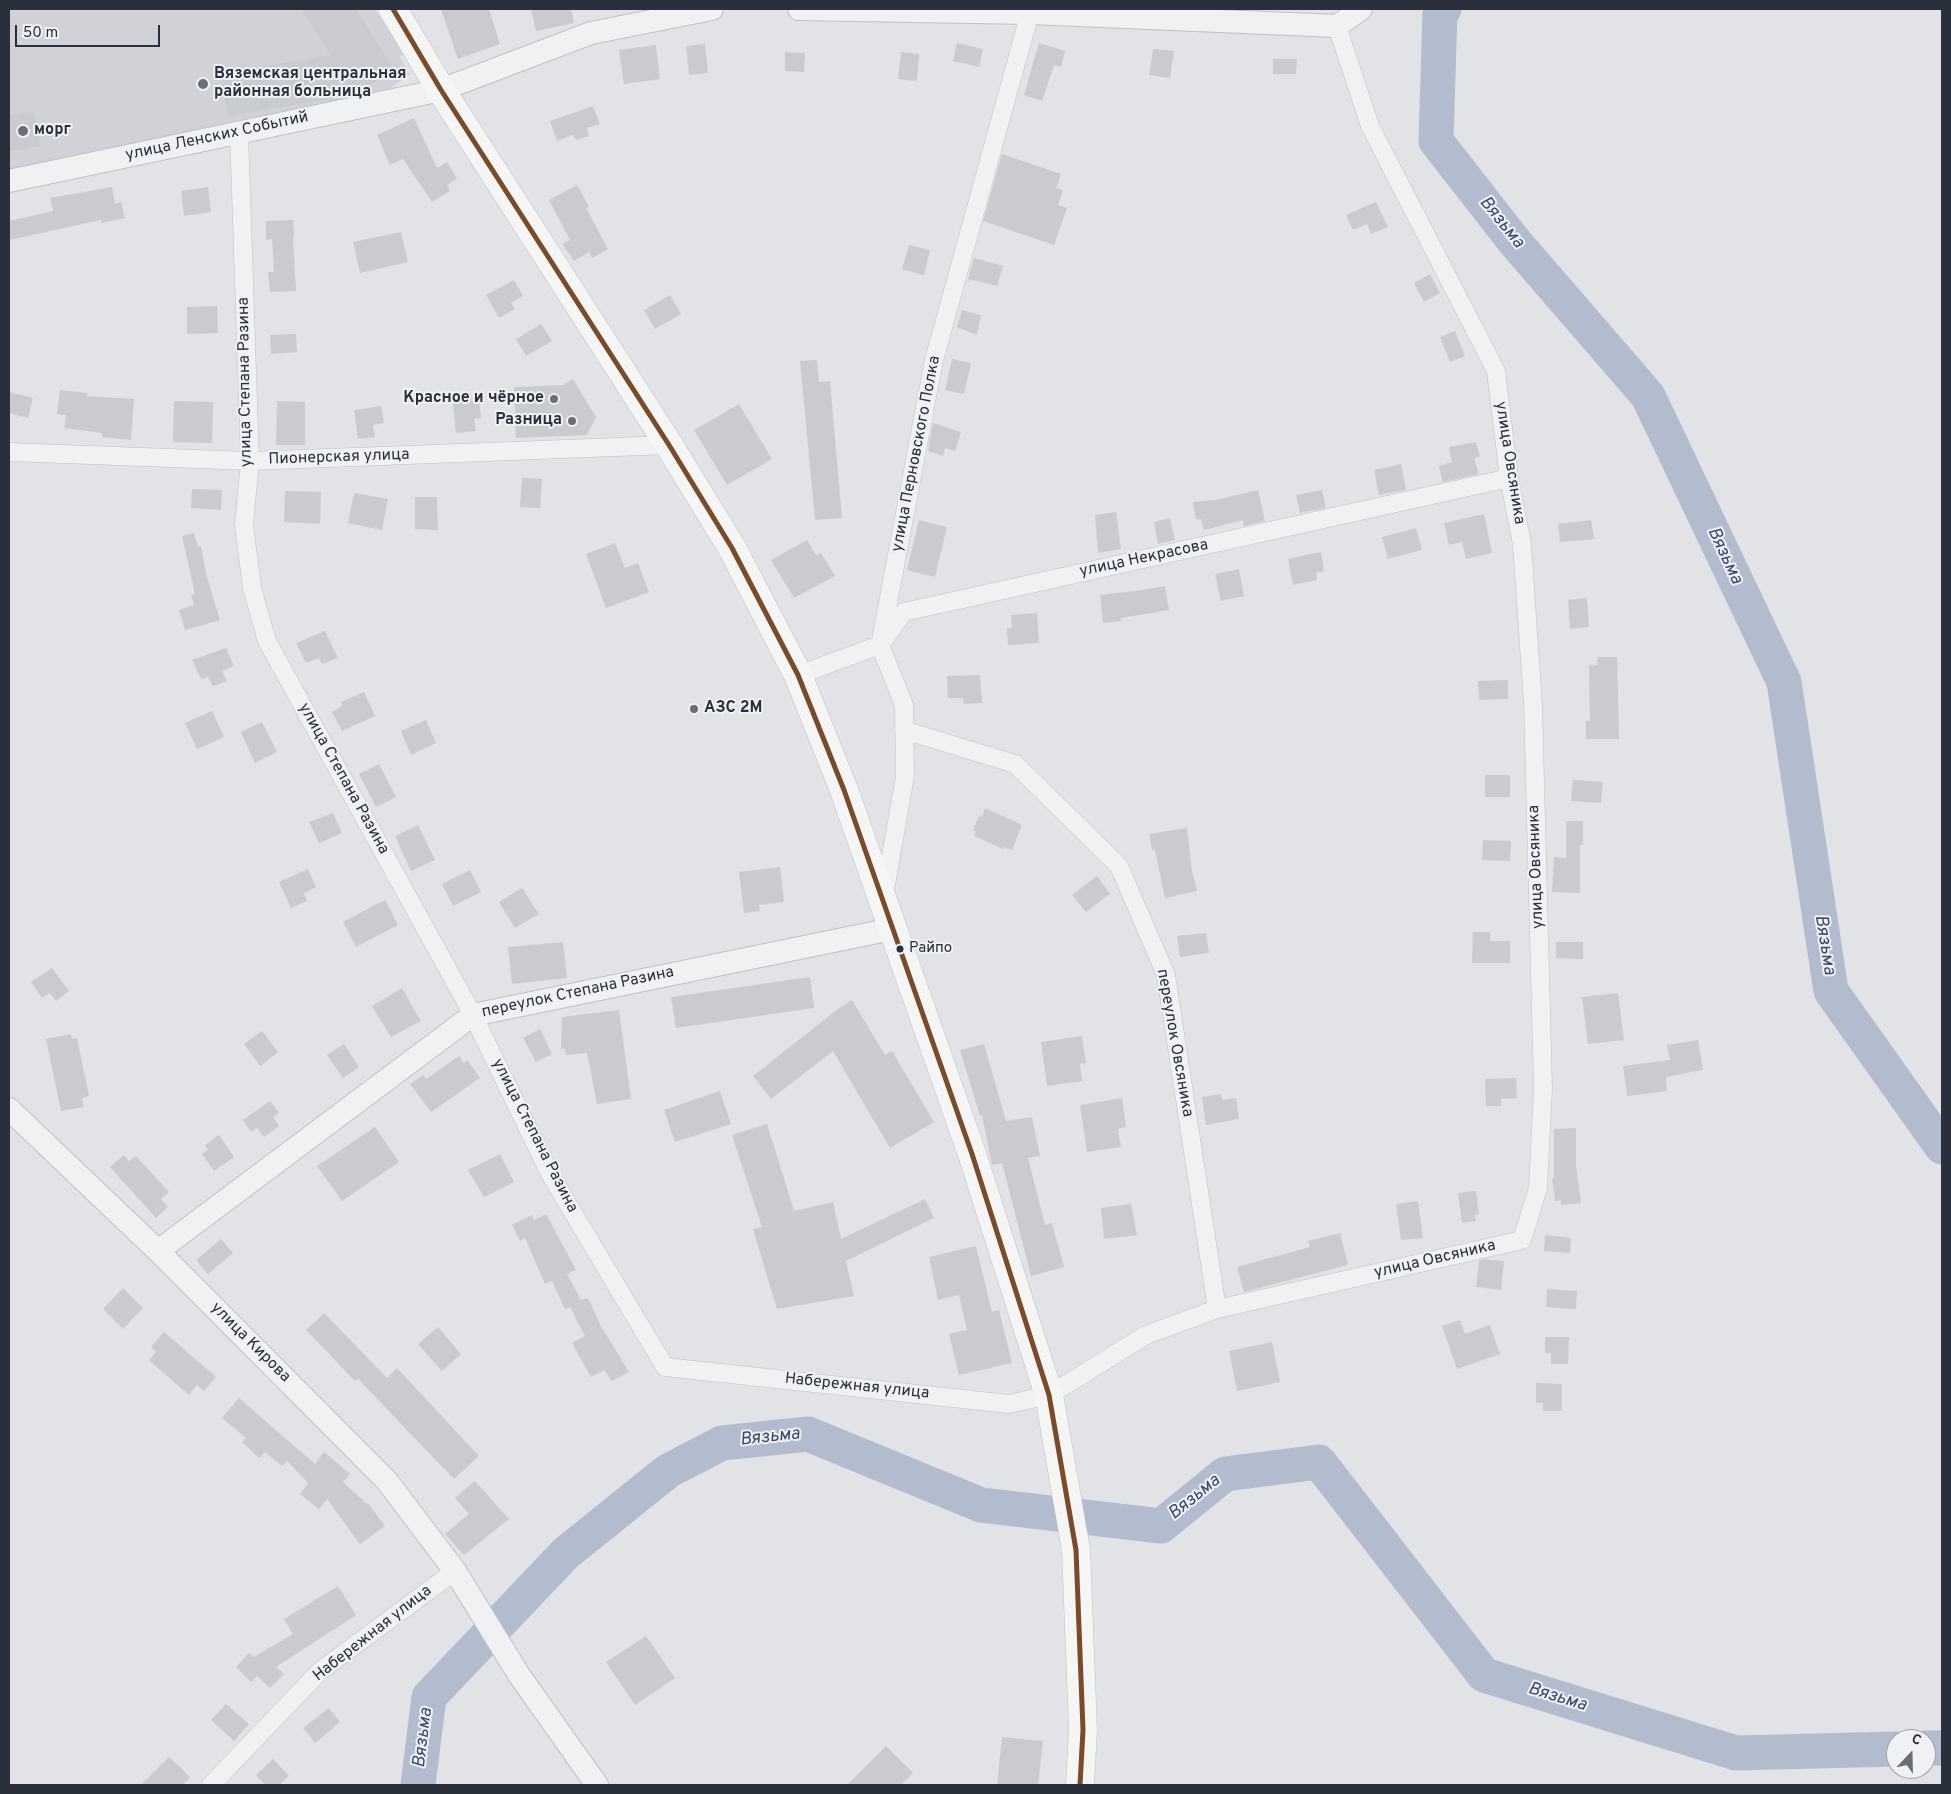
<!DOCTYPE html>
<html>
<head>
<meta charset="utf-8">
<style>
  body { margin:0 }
  #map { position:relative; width:1951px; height:1794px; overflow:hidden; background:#e1e3e6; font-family:Overpass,sans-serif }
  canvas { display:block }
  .frame { position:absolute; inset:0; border:10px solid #2a2f3c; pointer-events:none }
  .north { position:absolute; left:1886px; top:1729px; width:50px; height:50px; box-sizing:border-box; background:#eff1f5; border:1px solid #a0a3ab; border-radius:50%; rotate:21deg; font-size:14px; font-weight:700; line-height:20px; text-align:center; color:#2a2f3c }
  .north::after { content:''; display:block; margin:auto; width:18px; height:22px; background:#6a6e78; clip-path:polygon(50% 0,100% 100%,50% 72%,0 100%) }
  .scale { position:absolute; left:15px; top:25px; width:145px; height:22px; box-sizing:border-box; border:2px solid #2a2f3c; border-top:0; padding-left:6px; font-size:15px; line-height:18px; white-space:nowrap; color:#2a2f3c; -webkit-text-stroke:4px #eff1f5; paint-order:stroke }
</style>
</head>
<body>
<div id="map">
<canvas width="1951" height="1794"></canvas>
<div class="frame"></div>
<div class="north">С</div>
<div class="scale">50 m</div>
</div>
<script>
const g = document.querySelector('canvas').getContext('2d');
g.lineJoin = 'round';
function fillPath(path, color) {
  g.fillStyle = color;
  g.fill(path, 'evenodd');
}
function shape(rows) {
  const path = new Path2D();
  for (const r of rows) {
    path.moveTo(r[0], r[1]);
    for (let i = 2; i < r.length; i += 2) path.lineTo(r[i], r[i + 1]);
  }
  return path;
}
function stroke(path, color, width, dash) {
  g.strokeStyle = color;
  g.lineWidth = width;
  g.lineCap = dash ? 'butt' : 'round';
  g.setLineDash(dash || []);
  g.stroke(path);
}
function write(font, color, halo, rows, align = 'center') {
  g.font = font + ' Overpass,sans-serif';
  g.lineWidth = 4;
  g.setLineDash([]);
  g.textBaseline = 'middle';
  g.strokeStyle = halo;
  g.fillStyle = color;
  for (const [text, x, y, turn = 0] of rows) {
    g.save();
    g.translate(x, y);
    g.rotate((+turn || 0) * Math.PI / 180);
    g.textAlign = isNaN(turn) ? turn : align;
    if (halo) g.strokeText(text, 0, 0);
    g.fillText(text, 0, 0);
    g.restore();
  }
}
const built = shape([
  [9,9,375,9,405,54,399,56,410,74,383,94,9,172]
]);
const river = shape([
  [1444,9,1440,11,1436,141,1514,241,1648,396,1784,682,1831,991,1942,1147],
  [1926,1748,1942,1748],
  [418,1785,429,1697,566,1553,668,1471,722,1443,808,1434,981,1505,1161,1526,1225,1474,1319,1462,1484,1675,1736,1753,1896,1749]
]);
const building = shape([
  [301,9,356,9,395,71,351,95,228,116,221,74,331,55],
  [441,9,489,9,500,44,458,59],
  [531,9,571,9,574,23,536,31],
  [957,43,983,49,979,67,953,61],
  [1039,43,1065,51,1061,67,1054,65,1042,101,1024,95],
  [705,44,708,73,689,75,686,46],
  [656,45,660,79,624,84,619,50],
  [1153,49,1174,51,1170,78,1149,75],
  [785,52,805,53,804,72,785,71],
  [901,52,919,54,917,81,898,79],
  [1273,59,1297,59,1296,74,1273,74],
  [593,106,600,124,587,128,589,136,576,140,573,135,557,141,550,121],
  [34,111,41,146,9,152,9,116],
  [414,118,437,168,447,162,457,179,447,185,450,191,432,202,403,159,390,165,377,135],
  [1002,154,1061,174,1056,188,1063,190,1058,205,1067,208,1054,245,983,221],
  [577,185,589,207,586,208,608,249,592,258,589,252,574,261,562,244,570,240,549,200],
  [112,187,115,204,121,202,125,218,101,223,101,220,9,240,9,221,53,211,50,198],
  [208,187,211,212,184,216,181,191],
  [1376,202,1388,227,1371,234,1367,224,1353,230,1346,215],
  [293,220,294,238,293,238,296,291,270,292,268,272,274,272,272,239,266,240,266,221],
  [401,232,408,262,360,273,353,242],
  [909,245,930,250,924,275,902,269],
  [974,258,1003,266,997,286,968,279],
  [1430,274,1440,293,1424,302,1414,283],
  [514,280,523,296,511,303,515,309,499,318,486,295],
  [670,295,681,314,655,329,644,310],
  [217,306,218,333,187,334,187,307],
  [962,310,981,315,977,335,957,327],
  [541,324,552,341,526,356,516,339],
  [1455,331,1465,356,1450,362,1440,337],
  [296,334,297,352,271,354,270,335],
  [952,359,971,363,964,394,945,390],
  [817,360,819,382,830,381,842,518,815,520,800,361],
  [573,379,596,417,587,435,516,438,514,387,563,385],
  [60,390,87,393,87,396,134,399,131,440,102,437,102,433,64,428,66,415,57,414],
  [9,392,33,398,28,418,9,413],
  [471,393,472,401,479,400,481,418,474,419,476,431,456,433,452,395],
  [174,401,213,402,212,443,173,442],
  [277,401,305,402,305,445,276,445],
  [739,404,772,459,727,485,694,430],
  [381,406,384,423,373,425,375,437,358,439,354,410],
  [933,423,961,432,955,451,945,448,943,456,928,451],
  [1476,442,1480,457,1474,458,1479,474,1443,482,1439,466,1452,462,1449,447],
  [1401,464,1406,490,1379,495,1374,470],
  [522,478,542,479,540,508,520,507],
  [192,489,222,490,221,510,191,508],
  [1258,490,1265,521,1244,526,1243,520,1204,530,1201,519,1196,520,1193,502,1216,500],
  [1322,490,1326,508,1300,513,1296,495],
  [285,491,321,492,320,524,284,522],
  [354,493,388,499,382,530,348,523],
  [415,497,437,497,438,530,415,529],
  [1116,512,1121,549,1098,553,1095,515],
  [1484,514,1492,553,1466,559,1462,542,1449,545,1444,523],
  [1170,518,1175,540,1158,544,1154,522],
  [919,520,947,527,935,577,907,570],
  [1591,520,1594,539,1560,542,1558,524],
  [1416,528,1422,550,1388,559,1382,537],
  [194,533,198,547,201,546,206,574,220,620,185,630,179,610,194,605,191,595,195,594,182,536],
  [807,540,816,555,821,553,835,576,794,598,771,560],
  [615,543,625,568,638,563,649,592,606,608,586,554],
  [1321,552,1324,571,1316,573,1317,580,1293,585,1288,559],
  [1239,569,1244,596,1221,601,1215,574],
  [1165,586,1169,610,1121,618,1121,621,1103,623,1100,595,1142,590],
  [1587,598,1589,627,1570,629,1568,600],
  [1037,613,1039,643,1008,645,1007,628,1012,628,1011,615],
  [325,631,338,658,322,664,319,658,306,663,296,643],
  [226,648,234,666,222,671,227,681,213,686,208,677,201,679,192,660],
  [1597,657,1617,657,1619,739,1586,739,1586,721,1590,721,1589,665,1598,665],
  [980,675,982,703,964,704,963,698,948,698,947,676],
  [1508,680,1508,699,1479,700,1478,681],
  [364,692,375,716,342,731,332,712,342,706,341,702],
  [212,711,224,737,197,749,185,723],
  [426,720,436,743,411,755,401,731],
  [262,722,277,752,255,763,241,732],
  [379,764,396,797,376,807,359,774],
  [1485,775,1510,775,1510,797,1485,797],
  [1573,780,1603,782,1601,803,1571,801],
  [985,808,1022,825,1012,850,1004,847,1003,849,974,836,976,831,973,830,979,816,982,817],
  [333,813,342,833,319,843,309,822],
  [1566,821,1583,821,1583,845,1580,845,1580,893,1552,892,1554,857,1566,858],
  [418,825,435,860,411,871,395,836],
  [1187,828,1192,871,1197,891,1165,898,1155,850,1152,850,1149,834],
  [1483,840,1511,841,1510,861,1482,860],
  [780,867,784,902,759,905,760,911,744,913,739,872],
  [308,869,316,887,304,893,307,901,291,908,279,882],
  [470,870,481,892,453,906,442,884],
  [1097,876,1110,894,1086,912,1072,895],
  [522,888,539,914,515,928,499,902],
  [385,900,398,925,356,947,343,922],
  [1473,932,1490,932,1490,941,1510,941,1510,963,1472,963],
  [1206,933,1209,953,1180,957,1177,936],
  [563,942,567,978,512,984,508,947],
  [1556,942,1583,942,1583,959,1556,958],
  [52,968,69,991,56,1001,50,993,42,998,31,982],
  [810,977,814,1008,676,1028,671,997],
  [402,988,421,1021,391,1037,372,1006],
  [1618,993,1624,1040,1588,1044,1582,997],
  [852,1000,885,1055,892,1051,934,1122,890,1148,833,1051,771,1099,753,1076,838,1009],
  [619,1010,631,1099,597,1104,587,1053,566,1055,564,1048,561,1050,562,1017],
  [540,1029,552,1054,536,1062,523,1038],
  [262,1031,278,1052,260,1066,244,1044],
  [71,1034,72,1039,77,1038,89,1096,82,1098,84,1107,61,1111,46,1039],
  [1082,1036,1086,1063,1080,1064,1082,1081,1047,1086,1041,1042],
  [1698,1040,1703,1070,1666,1077,1667,1091,1627,1096,1623,1066,1670,1060,1667,1045],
  [344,1044,359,1067,343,1078,327,1055],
  [984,1044,1006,1121,1032,1117,1040,1156,1028,1158,1045,1225,1052,1223,1064,1267,1031,1276,1002,1163,992,1165,982,1115,980,1116,960,1050],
  [459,1056,464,1063,467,1060,480,1078,431,1112,410,1084,423,1075,426,1079],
  [1516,1078,1517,1098,1501,1099,1501,1106,1486,1106,1485,1079],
  [720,1091,731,1124,675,1142,664,1110],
  [1221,1094,1222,1100,1236,1098,1239,1119,1206,1125,1202,1097],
  [1122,1098,1126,1127,1118,1129,1121,1147,1087,1152,1080,1105],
  [270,1101,279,1113,273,1117,279,1126,264,1137,257,1128,251,1132,243,1120],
  [767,1124,794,1211,833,1202,841,1239,925,1199,934,1218,846,1261,854,1296,777,1309,753,1229,762,1227,732,1135],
  [375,1127,399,1162,342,1201,317,1166],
  [1576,1128,1576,1165,1581,1203,1561,1205,1561,1200,1555,1201,1552,1179,1554,1178,1554,1129],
  [219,1135,234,1157,214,1171,202,1154,208,1150,205,1145],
  [500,1154,514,1182,484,1197,468,1170],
  [124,1155,129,1161,136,1156,169,1192,161,1199,168,1207,156,1218,110,1167],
  [1476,1191,1479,1214,1475,1215,1476,1221,1462,1223,1458,1193],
  [1418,1201,1423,1238,1401,1240,1396,1204],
  [1131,1204,1137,1235,1104,1239,1101,1208],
  [546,1214,576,1270,567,1274,581,1300,588,1298,601,1326,629,1372,612,1381,604,1370,591,1377,572,1343,585,1336,570,1307,565,1309,552,1281,545,1284,525,1238,520,1241,512,1225,532,1215,534,1220],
  [1340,1233,1348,1265,1244,1292,1237,1267,1310,1247,1308,1241],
  [1545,1235,1571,1238,1570,1253,1544,1251],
  [221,1239,233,1253,208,1274,196,1260],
  [976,1246,992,1312,999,1310,1012,1363,959,1375,949,1334,967,1330,959,1295,938,1300,929,1257],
  [1484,1259,1504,1261,1501,1290,1476,1287,1479,1261],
  [123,1288,143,1308,123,1329,103,1309],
  [1547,1289,1577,1291,1576,1309,1546,1307],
  [324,1313,387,1378,397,1368,479,1456,454,1479,358,1379,355,1381,306,1330],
  [1460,1320,1465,1334,1490,1325,1500,1354,1457,1369,1442,1326],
  [438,1327,461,1354,442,1371,418,1344],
  [164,1332,216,1377,204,1391,197,1385,189,1395,149,1360,156,1352,151,1347],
  [1545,1337,1569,1337,1568,1364,1551,1364,1551,1353,1545,1353],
  [1272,1342,1280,1382,1237,1391,1229,1351],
  [1536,1383,1562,1384,1562,1411,1543,1411,1543,1403,1536,1403],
  [239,1398,315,1464,324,1452,350,1474,343,1482,367,1504,368,1503,385,1526,360,1544,327,1499,319,1509,300,1494,308,1483,287,1461,282,1466,265,1452,259,1458,242,1442,246,1438,222,1418],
  [475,1481,509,1519,464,1555,445,1534,469,1514,455,1498],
  [338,1586,356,1615,276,1667,284,1674,270,1688,257,1676,251,1682,236,1667,249,1653,254,1657,293,1634,284,1619],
  [646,1636,675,1678,635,1705,606,1662],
  [226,1704,249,1724,234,1741,211,1720],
  [329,1708,340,1722,315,1743,303,1728],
  [1002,1737,1043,1741,1038,1785,997,1785],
  [886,1746,913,1773,901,1785,847,1785],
  [169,1757,190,1777,183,1785,141,1785],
  [273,1759,289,1776,279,1785,265,1785,256,1775]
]);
const minor = shape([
  [239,132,250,461,244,525,252,588,267,641,473,1015,550,1174,665,1367,1009,1404,1049,1395,1146,1335,1217,1309,1522,1240,1538,1188,1543,1089,1533,704,1522,544,1509,478,1496,371,1370,126,1337,26],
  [9,452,250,461,669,445],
  [798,675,880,645,904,612,1509,478],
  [904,730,1015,764,1119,866,1166,975,1217,1309],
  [884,896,905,776,904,705,880,645,934,360,1031,9],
  [211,1785,320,1671,455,1571]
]);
const tertiary = shape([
  [799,9,1030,13,1337,26,1361,9],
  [9,181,441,90,591,33,712,9],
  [9,1109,158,1251,387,1481,455,1571,519,1675,597,1785],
  [158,1251,473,1015,892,929]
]);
const primary = shape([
  [393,9,441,90,669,445,732,548,798,675,844,790,972,1154,1049,1395,1076,1550,1083,1730,1080,1785]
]);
const bus1 = shape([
  [393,9,441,90,669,445,732,548,798,675,844,790,972,1154,1049,1395,1076,1550,1083,1730,1080,1785]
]);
const markers = [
  [203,84,6,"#6a6e78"],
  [23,131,6,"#6a6e78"],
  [554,399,5,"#6a6e78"],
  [572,421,5,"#6a6e78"],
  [694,709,5,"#6a6e78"],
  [900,949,4.5,"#2a2f3c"]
];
const busNames = [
  ["Райпо",909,949]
];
const poiNames = [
  ["Вяземская центральная",214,75],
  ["районная больница",214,93],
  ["морг",34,131],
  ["Красное и чёрное",544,399,"right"],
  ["Разница",562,421,"right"],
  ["АЗС 2М",704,709]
];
const streetNames = [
  ["улица Ленских Событий",217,137,-12],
  ["улица Степана Разина",246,382,-91],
  ["улица Перновского Полка",917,454,-79],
  ["Пионерская улица",339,458,-2],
  ["улица Овсяника",1509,463,81],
  ["улица Некрасова",1144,559,-12],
  ["улица Степана Разина",343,779,61],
  ["улица Овсяника",1537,867,-92],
  ["переулок Степана Разина",578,993,-12],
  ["переулок Овсяника",1174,1043,80],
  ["улица Степана Разина",534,1136,63],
  ["улица Овсяника",1435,1260,-13],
  ["улица Кирова",250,1343,45],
  ["Набережная улица",857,1387,6],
  ["Набережная улица",373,1634,-38]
];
const waterNames = [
  ["Вязьма",1501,223,51],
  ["Вязьма",1724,556,65],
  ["Вязьма",1824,945,81],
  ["Вязьма",770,1438,-6],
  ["Вязьма",1195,1498,-39],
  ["Вязьма",1557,1698,17],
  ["Вязьма",424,1738,-83]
];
fillPath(built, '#d0d2d8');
stroke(river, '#b3bcce', 35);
fillPath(building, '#cacbce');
stroke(minor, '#bfc1c4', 19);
stroke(tertiary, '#bfc1c4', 24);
stroke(primary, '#bec0c3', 29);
stroke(minor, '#f0f1f3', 18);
stroke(tertiary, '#f0f1f3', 22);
stroke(primary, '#f5f5f6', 28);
stroke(bus1, '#7a4b2a', 5);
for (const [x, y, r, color] of markers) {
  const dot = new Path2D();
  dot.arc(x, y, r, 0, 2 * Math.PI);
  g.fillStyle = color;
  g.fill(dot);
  stroke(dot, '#eff1f5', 2);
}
write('15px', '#2a2f3c', '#eff1f5', busNames, 'left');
write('bold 16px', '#2a2f3c', '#eff1f5', poiNames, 'left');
write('16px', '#2a2f3c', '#eff1f5', streetNames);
write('italic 18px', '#394a6b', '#eff1f5', waterNames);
</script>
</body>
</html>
